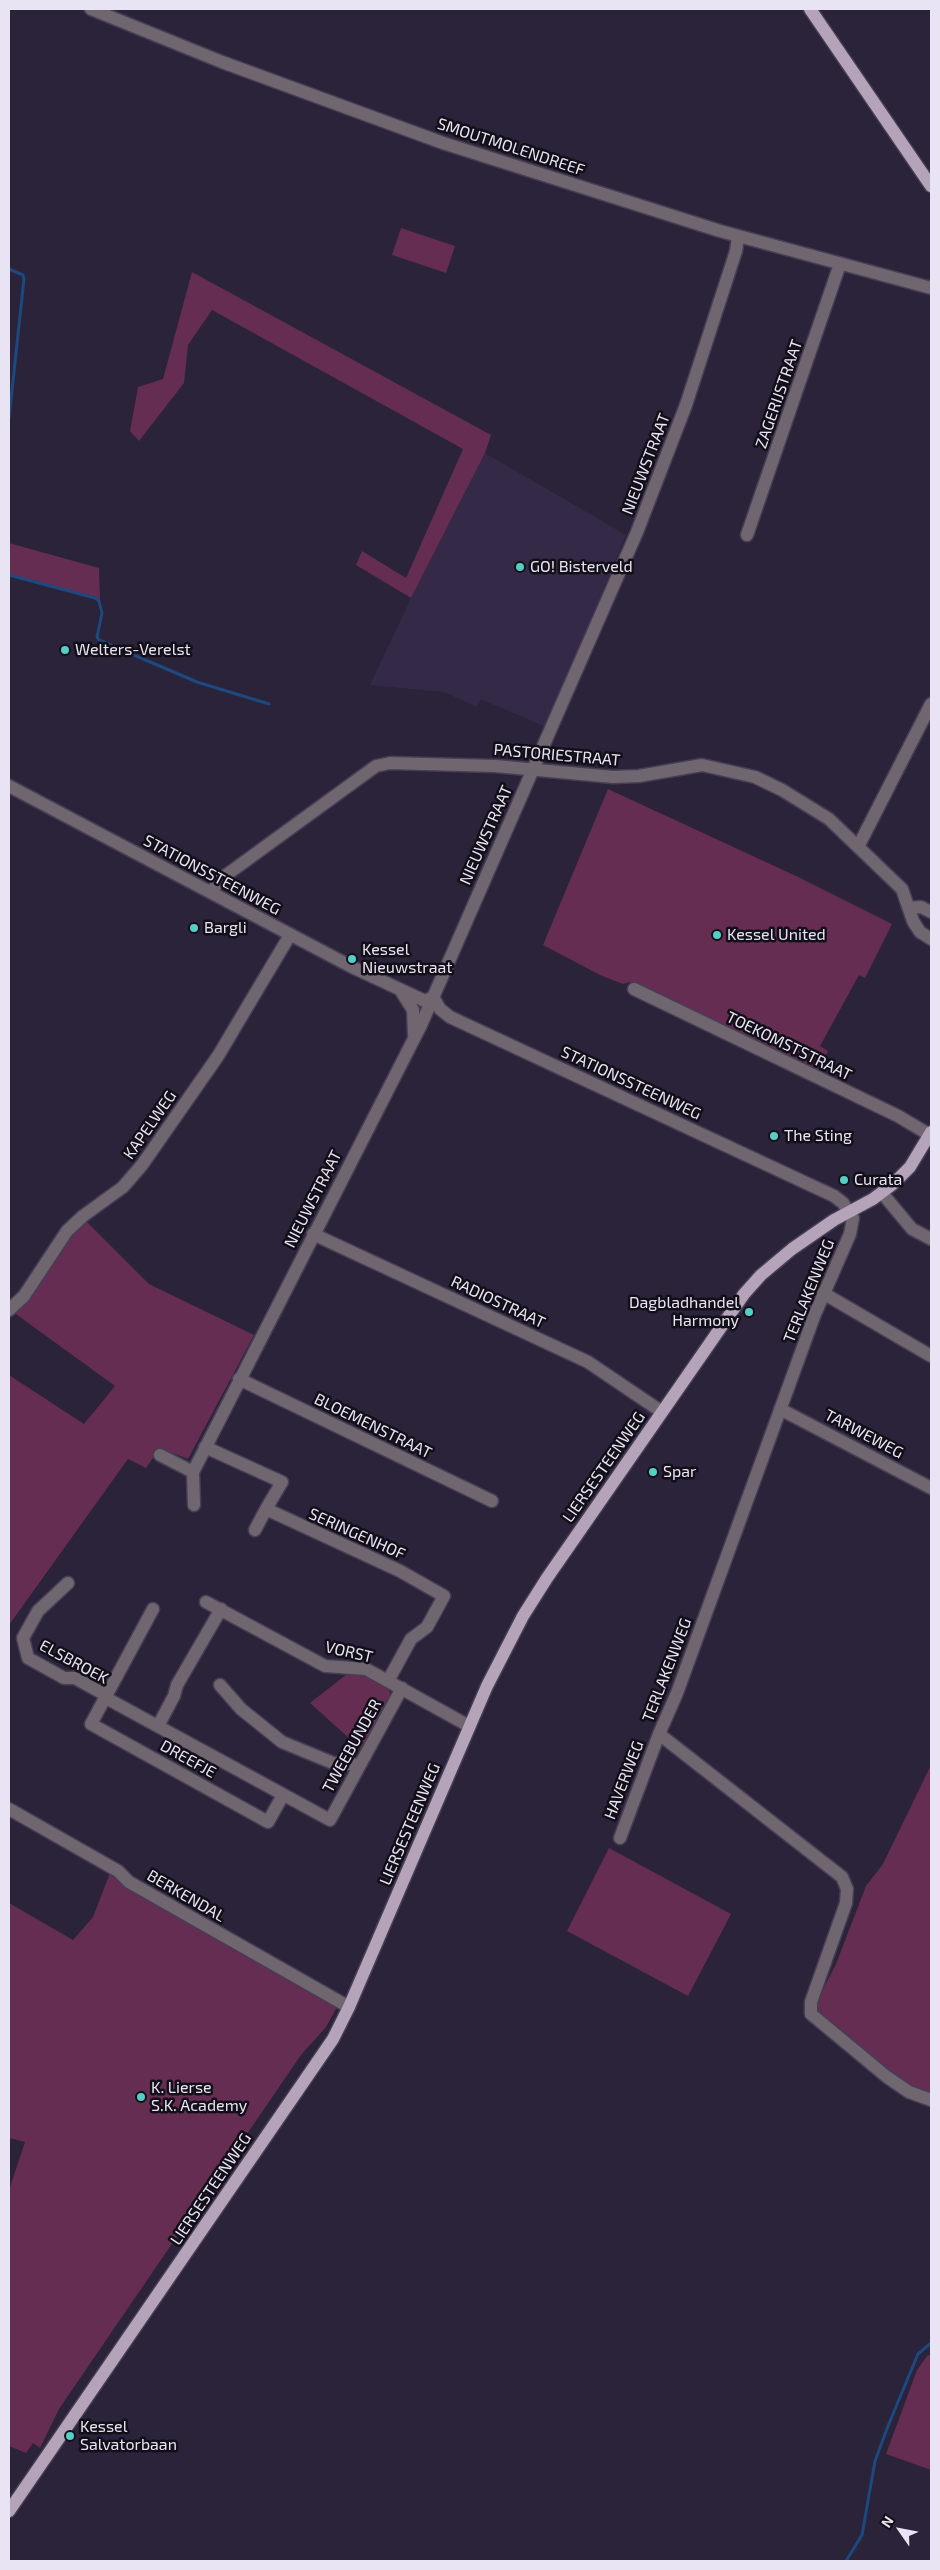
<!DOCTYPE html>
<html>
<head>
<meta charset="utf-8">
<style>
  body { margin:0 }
  #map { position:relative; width:940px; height:2570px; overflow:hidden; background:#2b233a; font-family:"Exo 2",sans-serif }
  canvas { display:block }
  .frame { position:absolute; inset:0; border:10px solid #e9e4f4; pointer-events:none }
  .north { position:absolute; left:875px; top:2505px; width:50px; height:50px; -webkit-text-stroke:4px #120f19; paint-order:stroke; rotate:303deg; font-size:14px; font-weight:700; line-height:20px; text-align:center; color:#e9e4f4 }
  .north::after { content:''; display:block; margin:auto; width:18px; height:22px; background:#e9e4f4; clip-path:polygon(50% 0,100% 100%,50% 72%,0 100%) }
</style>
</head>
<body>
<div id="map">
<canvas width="940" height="2570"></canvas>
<div class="frame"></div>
<div class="north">N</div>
</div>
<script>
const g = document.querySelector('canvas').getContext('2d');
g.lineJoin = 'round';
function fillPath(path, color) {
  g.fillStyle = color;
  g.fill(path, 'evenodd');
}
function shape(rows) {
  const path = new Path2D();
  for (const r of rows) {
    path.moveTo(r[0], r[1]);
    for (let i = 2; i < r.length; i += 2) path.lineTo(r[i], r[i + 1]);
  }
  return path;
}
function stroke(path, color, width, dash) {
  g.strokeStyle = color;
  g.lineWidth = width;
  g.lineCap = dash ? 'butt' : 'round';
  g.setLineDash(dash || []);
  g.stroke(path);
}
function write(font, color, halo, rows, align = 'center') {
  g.font = font + ' "Exo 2",sans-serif';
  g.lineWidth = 5;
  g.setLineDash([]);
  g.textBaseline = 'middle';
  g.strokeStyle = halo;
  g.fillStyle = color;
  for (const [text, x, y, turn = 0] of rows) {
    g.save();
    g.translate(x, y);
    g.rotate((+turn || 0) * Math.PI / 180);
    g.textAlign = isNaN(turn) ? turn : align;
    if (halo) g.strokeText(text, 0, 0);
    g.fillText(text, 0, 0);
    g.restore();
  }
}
const built = shape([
  [485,453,626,535,546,727,481,699,477,707,444,692,370,685,411,598]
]);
const green = shape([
  [401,228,455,246,446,273,392,255],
  [192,272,491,435,485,453,411,598,356,565,362,551,406,578,463,449,212,310,188,345,184,383,139,441,130,431,138,387,163,379],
  [9,543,99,568,100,600,9,575],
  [608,789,796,876,892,924,865,978,859,975,820,1046,828,1051,816,1074,629,982,623,984,600,975,543,945],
  [84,1219,149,1284,254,1335,188,1459,160,1448,146,1468,128,1459,9,1625,9,1375,84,1424,115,1386,13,1312],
  [347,1674,363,1675,388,1689,391,1694,361,1749,310,1703],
  [931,1765,931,2093,910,2087,890,2074,818,2011,817,2001,836,1964,866,1886,883,1864],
  [609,1848,731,1914,688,1996,567,1931],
  [110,1873,337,2007,326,2027,301,2055,59,2409,40,2448,33,2443,26,2453,9,2446,9,2190,25,2142,9,2138,9,1903,73,1940,93,1917],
  [931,2354,931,2470,886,2454,917,2370,927,2356]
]);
const stream = shape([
  [9,269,23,275,24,279,9,418],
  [9,575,95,598,99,601,102,613,97,637,99,640,197,682,269,704],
  [846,2561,862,2535,875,2461,888,2426,918,2354,931,2343]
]);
const minor = shape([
  [91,9,222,62,443,143,720,231,931,288],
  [747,535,840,264],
  [9,786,352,967,425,1001,433,997],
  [858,847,931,704],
  [212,892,218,881,376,766,390,763,495,766,613,777,639,776,702,765,755,777,782,790,829,819,902,889,913,921,920,932,931,939],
  [909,908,921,907,931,912],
  [634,989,898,1116,930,1135],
  [401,991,413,1010,414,1035],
  [433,997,440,1009,450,1017,834,1196,843,1203,853,1218,850,1234,815,1314,677,1693,659,1734,842,1877,847,1889,846,1903,811,2002,811,2014,887,2077,909,2092,931,2100],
  [882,1193,912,1229,931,1239],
  [313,1234,588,1362,662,1412],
  [823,1293,931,1356],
  [9,1310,24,1296,67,1231,83,1216,123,1187,142,1165,218,1056,290,935],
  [239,1379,492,1501],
  [780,1409,931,1488],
  [205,1447,282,1482,266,1509,400,1571,444,1596,427,1627,411,1639,388,1681],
  [160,1455,193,1472],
  [194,1505,193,1472,421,1025,637,532,686,405,736,251,738,236],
  [255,1530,266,1509],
  [68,1583,38,1611,23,1638,28,1658,64,1678,75,1678,102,1693,106,1698,330,1820,402,1688],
  [206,1602,325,1666,366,1669,469,1726],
  [153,1609,91,1724,268,1822,283,1795],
  [220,1685,241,1709,282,1742,333,1763,360,1765],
  [158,1726,174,1696,177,1685,221,1609],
  [9,1809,118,1871,129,1882,349,2007],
  [620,1838,659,1734]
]);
const major = shape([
  [810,9,931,186],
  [9,2511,333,2039,349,2007,487,1686,523,1616,547,1578,744,1294,761,1275,792,1249,834,1220,873,1199,893,1184,910,1167,931,1132]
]);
const markers = [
  [520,567,5,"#55cec6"],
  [65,650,5,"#55cec6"],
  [194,928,5,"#55cec6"],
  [717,935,5,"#55cec6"],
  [352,959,5,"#55cec6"],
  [774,1136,5,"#55cec6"],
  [844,1180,5,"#55cec6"],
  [749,1312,5,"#55cec6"],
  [653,1472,5,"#55cec6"],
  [141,2097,5,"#55cec6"],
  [70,2436,5,"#55cec6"]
];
const streetNames = [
  ["SMOUTMOLENDREEF",511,147,18],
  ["ZAGERIJSTRAAT",779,394,-71],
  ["NIEUWSTRAAT",646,464,-69],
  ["PASTORIESTRAAT",557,755,5],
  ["NIEUWSTRAAT",486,835,-66],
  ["STATIONSSTEENWEG",212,875,28],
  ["TOEKOMSTSTRAAT",789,1046,26],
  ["STATIONSSTEENWEG",631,1083,25],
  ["KAPELWEG",150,1125,-55],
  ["NIEUWSTRAAT",313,1199,-63],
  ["TERLAKENWEG",809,1291,-68],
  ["RADIOSTRAAT",498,1302,25],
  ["BLOEMENSTRAAT",373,1426,26],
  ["TARWEWEG",864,1434,28],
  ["LIERSESTEENWEG",604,1467,-55],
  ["SERINGENHOF",357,1534,24],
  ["VORST",349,1652,13],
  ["ELSBROEK",74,1662,28],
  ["TERLAKENWEG",667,1670,-69],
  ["TWEEBUNDER",352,1746,-61],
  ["DREEFJE",188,1759,29],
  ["HAVERWEG",624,1780,-69],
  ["LIERSESTEENWEG",410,1824,-67],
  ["BERKENDAL",186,1896,30],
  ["LIERSESTEENWEG",211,2189,-56]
];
const poiNames = [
  ["GO! Bisterveld",530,567],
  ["Welters-Verelst",75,650],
  ["Bargli",204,928],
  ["Kessel United",727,935],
  ["Kessel",362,950],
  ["Nieuwstraat",362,968],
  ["The Sting",784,1136],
  ["Curata",854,1180],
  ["Dagbladhandel",739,1303,"right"],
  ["Harmony",739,1321,"right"],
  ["Spar",663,1472],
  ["K. Lierse",151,2088],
  ["S.K. Academy",151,2106],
  ["Kessel",80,2427],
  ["Salvatorbaan",80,2445]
];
fillPath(built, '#342a47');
fillPath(green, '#642d51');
stroke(stream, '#1c497f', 3);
stroke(minor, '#463e54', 15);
stroke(major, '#463e54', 15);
stroke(minor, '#6f6670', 12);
stroke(major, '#b5a4b9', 12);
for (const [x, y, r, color] of markers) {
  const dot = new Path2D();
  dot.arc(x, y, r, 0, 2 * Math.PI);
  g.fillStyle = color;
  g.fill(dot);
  stroke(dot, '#120f19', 2);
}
write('16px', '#e9e4f4', '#120f19', streetNames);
write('16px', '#e9e4f4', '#120f19', poiNames, 'left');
</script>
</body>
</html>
